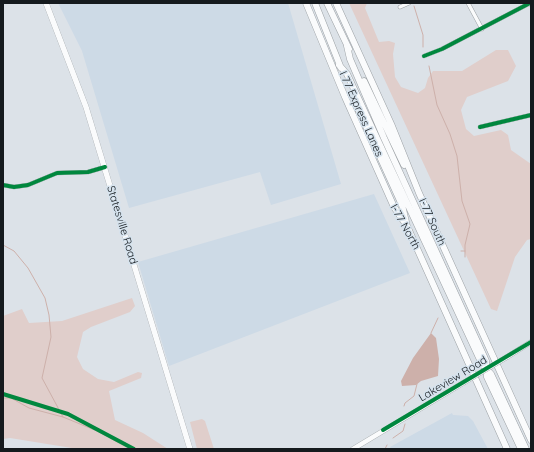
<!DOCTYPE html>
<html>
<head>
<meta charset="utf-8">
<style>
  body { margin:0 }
  #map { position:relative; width:534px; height:452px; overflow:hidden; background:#dce2e8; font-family:Quicksand,sans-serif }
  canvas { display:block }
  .frame { position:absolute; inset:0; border:4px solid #151a1e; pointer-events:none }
</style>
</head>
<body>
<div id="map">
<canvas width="534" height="452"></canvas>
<div class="frame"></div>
</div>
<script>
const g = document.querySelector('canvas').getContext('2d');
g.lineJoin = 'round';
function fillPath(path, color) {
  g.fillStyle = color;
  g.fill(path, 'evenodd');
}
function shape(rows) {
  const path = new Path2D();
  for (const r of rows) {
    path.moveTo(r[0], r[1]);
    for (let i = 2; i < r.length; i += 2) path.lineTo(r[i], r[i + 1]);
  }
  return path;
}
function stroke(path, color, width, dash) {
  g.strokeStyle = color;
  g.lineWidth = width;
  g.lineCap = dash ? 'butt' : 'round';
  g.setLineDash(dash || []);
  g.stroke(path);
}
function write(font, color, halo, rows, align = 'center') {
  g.font = font + ' Quicksand,sans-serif';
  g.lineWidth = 3;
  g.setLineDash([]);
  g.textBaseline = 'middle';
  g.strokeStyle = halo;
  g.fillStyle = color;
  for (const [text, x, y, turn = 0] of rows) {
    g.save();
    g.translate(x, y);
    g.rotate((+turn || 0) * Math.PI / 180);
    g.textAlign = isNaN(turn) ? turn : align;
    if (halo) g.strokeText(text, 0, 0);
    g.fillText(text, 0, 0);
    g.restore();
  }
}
const built = shape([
  [58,3,288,3,341,184,271,205,260,172,129,208,82,51],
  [374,194,410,273,169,366,138,262],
  [452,413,453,415,468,416,473,421,488,449,391,449,390,447]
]);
const green = shape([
  [349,3,367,3,365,8,379,42,389,41,395,43,393,54,395,77,401,87,418,93,425,88,428,78,433,71,462,71,496,50,508,50,516,66,508,81,467,97,461,110,466,129,474,136,501,130,508,135,511,150,531,164,531,239,527,240,515,257,497,311,491,309],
  [132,298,135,306,130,312,91,327,83,332,77,357,83,369,98,379,114,382,138,372,142,373,141,378,109,391,115,420,143,433,168,449,78,449,10,438,3,439,3,316,22,309,29,323,62,321],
  [202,419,205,421,214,449,197,449,190,422]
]);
const water = shape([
  [431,333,436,338,439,359,438,376,421,381,416,385,402,386,401,381,413,358]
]);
const stream = shape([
  [414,6,423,35,423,47],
  [429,66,437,105,450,134,457,156,462,201,470,224,465,245,465,257],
  [3,245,14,251,28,268,45,298,49,315,51,337,42,378,63,417],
  [461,251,465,251],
  [431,333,438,318],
  [3,398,11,398,29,408,63,417,97,431,130,449],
  [404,406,405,403,414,396,417,384],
  [393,438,403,431,405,424],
  [385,449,387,445]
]);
const minor = shape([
  [468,3,482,29],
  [400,7,409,3],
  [424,56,442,49,530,3],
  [480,127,531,115],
  [3,185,14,187,28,185,57,173,88,172,105,167]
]);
const secondary = shape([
  [530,3,531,4],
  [507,357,531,342],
  [353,449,463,383]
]);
const primary = shape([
  [46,3,86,107,190,449]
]);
const motorway = shape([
  [306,3,345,97,394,207,407,226,507,449],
  [315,3,341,68],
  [327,3,349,49],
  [336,3,392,126,419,193,531,440],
  [347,46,350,59,384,138,486,361,487,377,521,449],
  [339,65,347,74,482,364,491,374,526,449],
  [364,81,404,165],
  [356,104,402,205,406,222]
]);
const secondaryBridge = shape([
  [463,383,507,357]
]);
const cycleway = shape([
  [424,56,442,49,530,3],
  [480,127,531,115],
  [3,185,14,187,28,185,57,173,88,172,105,167],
  [3,394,68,414,134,449],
  [383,430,531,342]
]);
const streetNames = [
  ["I 77 Express Lanes",361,114,66],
  ["I-77 South",432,222,66],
  ["Statesville Road",122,225,73],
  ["I-77 North",405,227,61],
  ["Lakeview Road",453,379,-31]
];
fillPath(built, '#cddae6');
fillPath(green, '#e0cecb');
fillPath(water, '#cdb0aa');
stroke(stream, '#cdb0aa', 1);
stroke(minor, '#9ca1a5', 4.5);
stroke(secondary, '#9ca1a5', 5.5);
stroke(primary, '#9ca1a5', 6);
stroke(motorway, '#9ca1a5', 7);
stroke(minor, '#fafbfc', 3.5);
stroke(secondary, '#fafbfc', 4.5);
stroke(primary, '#fafbfc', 5.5);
stroke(motorway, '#fafbfc', 6);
stroke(secondaryBridge, '#9ca1a5', 5.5, []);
stroke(secondaryBridge, '#fafbfc', 4.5);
stroke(cycleway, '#00873e', 4);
write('11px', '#151a1e', '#d6e3ee', streetNames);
</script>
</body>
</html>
